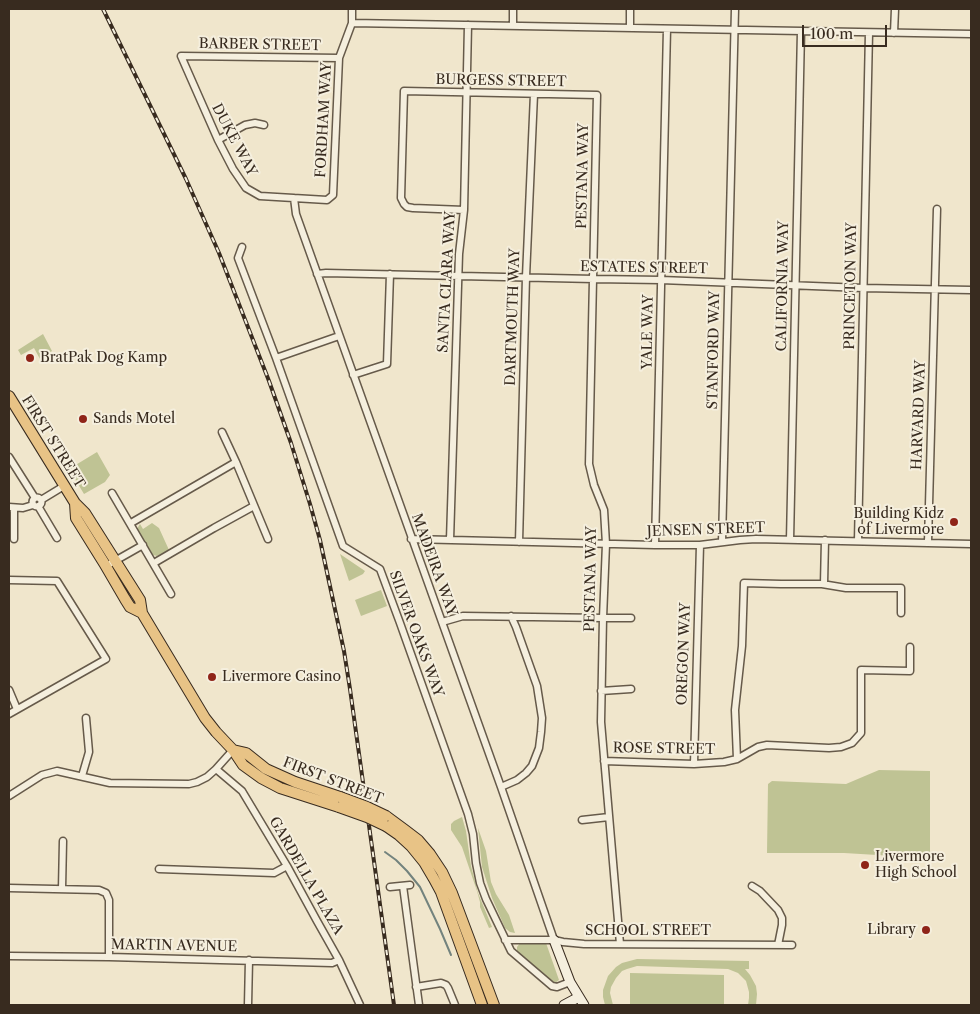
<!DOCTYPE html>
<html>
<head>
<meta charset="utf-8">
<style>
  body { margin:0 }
  #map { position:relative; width:980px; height:1014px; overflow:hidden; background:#f0e6cc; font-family:"Libre Caslon Text",serif }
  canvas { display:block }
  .frame { position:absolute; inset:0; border:10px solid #382b1f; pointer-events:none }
  .scale { position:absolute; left:802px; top:25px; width:85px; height:22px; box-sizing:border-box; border:2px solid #382b1f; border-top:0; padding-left:6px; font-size:15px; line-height:18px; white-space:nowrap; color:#382b1f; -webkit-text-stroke:4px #f5efde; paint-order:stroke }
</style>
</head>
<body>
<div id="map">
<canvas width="980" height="1014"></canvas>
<div class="frame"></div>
<div class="scale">100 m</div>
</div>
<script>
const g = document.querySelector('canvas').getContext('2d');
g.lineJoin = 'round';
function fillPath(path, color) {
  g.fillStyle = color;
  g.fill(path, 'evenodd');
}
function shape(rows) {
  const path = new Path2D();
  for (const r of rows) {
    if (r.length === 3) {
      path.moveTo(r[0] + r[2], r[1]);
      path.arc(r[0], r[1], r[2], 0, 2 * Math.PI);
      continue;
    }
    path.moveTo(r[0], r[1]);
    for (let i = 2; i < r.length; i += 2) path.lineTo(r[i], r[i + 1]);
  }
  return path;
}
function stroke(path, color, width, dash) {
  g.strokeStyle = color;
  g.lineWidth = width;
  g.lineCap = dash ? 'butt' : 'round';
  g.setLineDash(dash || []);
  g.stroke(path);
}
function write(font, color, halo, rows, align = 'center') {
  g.font = font + ' "Libre Caslon Text",serif';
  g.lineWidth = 4;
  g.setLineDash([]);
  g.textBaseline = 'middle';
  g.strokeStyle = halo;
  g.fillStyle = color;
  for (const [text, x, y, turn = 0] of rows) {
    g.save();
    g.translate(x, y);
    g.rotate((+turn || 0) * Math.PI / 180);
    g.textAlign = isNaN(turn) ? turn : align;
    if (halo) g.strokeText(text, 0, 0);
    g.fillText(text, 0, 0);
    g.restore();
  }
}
const green = shape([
  [43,334,52,351,40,359,34,348,21,355,18,350],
  [97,452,110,475,105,482,84,494,69,469],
  [152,523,159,528,169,550,157,556,153,555,137,529,140,524,143,529],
  [340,554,365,571,363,574,349,581],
  [381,590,387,606,361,616,355,600],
  [879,770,930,771,930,855,927,858,844,853,767,853,768,784,772,781,846,784],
  [462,817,466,831,471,866,478,893,492,927,489,928,480,907,480,902,477,891,462,847,451,830,451,824,454,821],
  [478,828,486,851,491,882,496,894,509,915,515,933,510,932,505,928,492,898,482,867],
  [520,943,546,943,559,980,555,983,519,954,517,951,517,947],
  [637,959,749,961,749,969,745,969,750,975,756,986,757,994,756,1005,748,1005,749,998,749,992,746,981,738,973,728,969,637,966,627,969,622,971,616,978,611,987,610,993,613,1005,605,1005,603,997,603,990,608,976,616,967,622,963],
  [630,973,724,975,724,1005,630,1005]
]);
const stream = shape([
  [385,852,396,860,407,871,420,887,440,929,451,955]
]);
const street = shape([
  [352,23,971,34],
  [513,26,513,9],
  [630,28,630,9],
  [894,33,895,9],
  [339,58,181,56,218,140,233,169,246,188,260,196,327,200,333,195,339,58,352,23,352,9],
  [218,140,245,125,255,123,264,125],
  [294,198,296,214,501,787,554,940],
  [464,210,413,208,407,207,404,204,401,198,404,91,597,95,589,464,594,485,604,510,606,544,603,618,601,722,620,944],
  [242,247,238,258,276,358,343,546,380,569,400,623,468,814,473,834,476,863,480,883,486,899,511,951,552,986,557,987,570,982],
  [317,274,326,273,594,279,661,280,863,288,971,290],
  [276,358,339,336],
  [353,375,387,364,390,274],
  [222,432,236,462,268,539],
  [9,457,35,498],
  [112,493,171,594],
  [37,502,4.5],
  [41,500,64,486],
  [38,506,57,538],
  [9,507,23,508,33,505],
  [131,523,236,462],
  [14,539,14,508],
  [411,539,655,545,700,545,740,540,756,539,971,544],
  [450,540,459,254,464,210,468,25],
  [790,540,801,31],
  [858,541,869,33],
  [519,542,526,277,534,94],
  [722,542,735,9],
  [928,542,937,209],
  [655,545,667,29],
  [154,563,214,528,254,506],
  [106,566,143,545],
  [9,580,57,581,106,659,9,714],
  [824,584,825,540],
  [442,622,463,616,603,618,631,618],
  [9,690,17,709],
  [601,691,631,689],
  [737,759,758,747,767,745,829,748,841,747,852,743,861,733,861,670,910,671,910,647],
  [604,761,694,764,724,762,737,759,735,710,742,646,744,583,781,584,822,584,846,588,901,588,901,613],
  [694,764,700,545],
  [216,769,242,791,287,866,317,921,339,960,360,1005],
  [82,776,89,752,86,718],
  [501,787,517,780,526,773,532,766,539,748,541,732,542,718,537,686,516,627,511,616],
  [9,796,42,775,57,771,110,783,189,784,197,782,207,777,216,769,233,750],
  [582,820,609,817],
  [159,869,274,873,287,866],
  [403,886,419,1005],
  [752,886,760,891,778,910,782,918,782,925,778,945],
  [390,887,410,885],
  [9,888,99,890,106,893,109,900,109,957],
  [62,889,63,841],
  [505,940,554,940,563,942,584,944,792,945],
  [9,956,109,957,332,963,339,960],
  [416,987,441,983,446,985,448,988,455,1005],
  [248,1005,249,960]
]);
const secondary = shape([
  [554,940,570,982,584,1005],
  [564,1005,579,997]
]);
const primary = shape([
  [9,396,75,503,85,513,140,600,142,613,205,718,216,732,233,750,243,765,261,778,280,788,339,807],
  [75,503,76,518,104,563,125,599,130,607,142,613],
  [233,750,246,753,266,769,295,782,340,797],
  [386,816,405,830,418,840,430,854,442,872,452,893,494,1005],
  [386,826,399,835,411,846,424,862,434,879,441,892,482,1005]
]);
const rail = shape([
  [103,9,186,179,219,253,269,381,291,443,310,504,320,540,344,651,350,689,394,1005]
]);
const primaryBridge = shape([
  [340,797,367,807,386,816],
  [339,807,367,817,386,826]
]);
const markers = [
  [30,358,5,"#8f2418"],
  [83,419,5,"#8f2418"],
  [954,522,5,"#8f2418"],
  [212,677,5,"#8f2418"],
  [865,865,5,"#8f2418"],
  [926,930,5,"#8f2418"]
];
const streetNames = [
  ["BARBER STREET",260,45,1],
  ["BURGESS STREET",501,81,1],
  ["FORDHAM WAY",324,120,-87],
  ["DUKE WAY",234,140,62],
  ["PESTANA WAY",583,176,-89],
  ["ESTATES STREET",644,268,1],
  ["SANTA CLARA WAY",447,282,-87],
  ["CALIFORNIA WAY",783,286,-89],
  ["PRINCETON WAY",851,286,-89],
  ["DARTMOUTH WAY",513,317,-88],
  ["YALE WAY",648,332,-89],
  ["STANFORD WAY",714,350,-89],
  ["HARVARD WAY",919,415,-88],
  ["FIRST STREET",53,442,58],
  ["JENSEN STREET",706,530,-2],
  ["MADEIRA WAY",434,565,70],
  ["PESTANA WAY",591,579,-89],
  ["SILVER OAKS WAY",416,634,70],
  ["OREGON WAY",684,654,-88],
  ["ROSE STREET",664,749,1],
  ["FIRST STREET",333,781,21],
  ["GARDELLA PLAZA",306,876,60],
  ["SCHOOL STREET",648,931],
  ["MARTIN AVENUE",174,946,1]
];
const poiNames = [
  ["BratPak Dog Kamp",40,358],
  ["Sands Motel",93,419],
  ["Building Kidz",944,514,"right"],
  ["of Livermore",944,530,"right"],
  ["Livermore Casino",222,677],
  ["Livermore",875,857],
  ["High School",875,873],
  ["Library",916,930,"right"]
];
fillPath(green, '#bfc394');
stroke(stream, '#73837e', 2);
stroke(street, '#665a4a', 9);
stroke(secondary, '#382b1f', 11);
stroke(primary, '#382b1f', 12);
stroke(street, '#f5efde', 6);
stroke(secondary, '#f5efde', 9);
stroke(primary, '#e8c386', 10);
stroke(rail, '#382b1f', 4);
stroke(rail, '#f5efde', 2, [5.5]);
stroke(primaryBridge, '#382b1f', 12, []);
stroke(primaryBridge, '#e8c386', 10);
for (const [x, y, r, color] of markers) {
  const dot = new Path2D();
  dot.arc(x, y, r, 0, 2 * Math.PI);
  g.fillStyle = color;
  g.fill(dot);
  stroke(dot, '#f5efde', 2);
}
write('14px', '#382b1f', '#f5efde', streetNames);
write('14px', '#382b1f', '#f5efde', poiNames, 'left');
</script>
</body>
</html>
